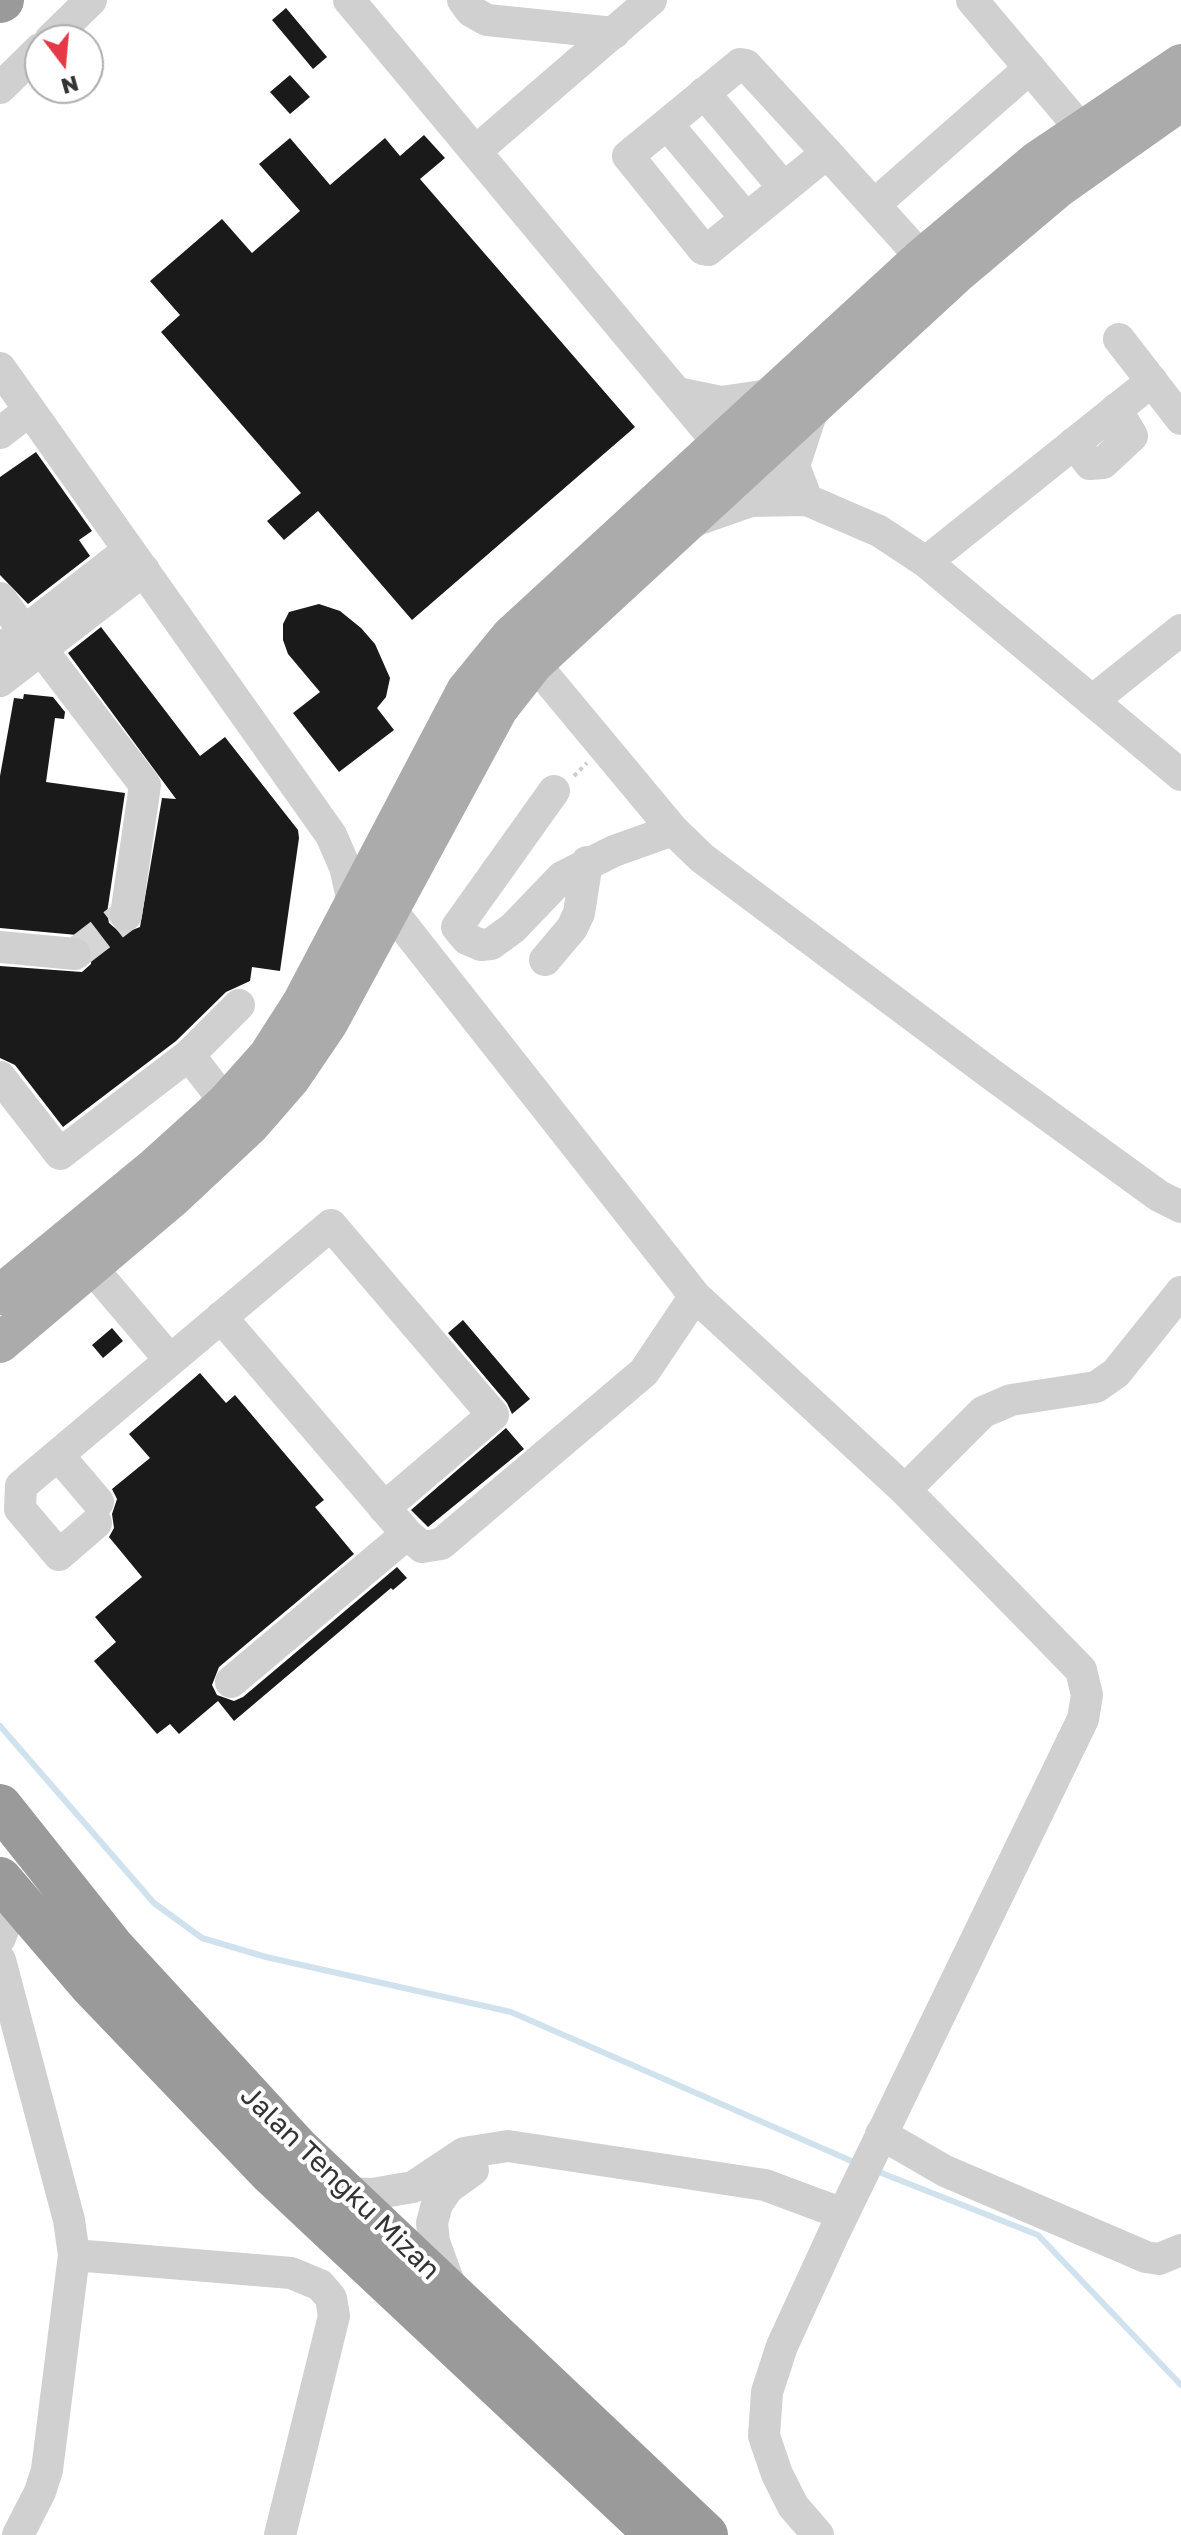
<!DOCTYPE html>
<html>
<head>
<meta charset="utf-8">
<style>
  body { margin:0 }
  #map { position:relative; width:1181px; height:2535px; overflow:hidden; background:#fff; font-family:"Golos Text",sans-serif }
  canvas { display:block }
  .north { position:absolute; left:24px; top:24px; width:80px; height:80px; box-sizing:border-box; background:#fff; border:2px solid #adadad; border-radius:50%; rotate:164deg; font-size:22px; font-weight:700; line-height:32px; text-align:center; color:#333 }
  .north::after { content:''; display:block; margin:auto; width:28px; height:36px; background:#e63946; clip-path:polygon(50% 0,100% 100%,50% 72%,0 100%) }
</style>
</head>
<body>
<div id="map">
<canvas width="1181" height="2535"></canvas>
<div class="north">N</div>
</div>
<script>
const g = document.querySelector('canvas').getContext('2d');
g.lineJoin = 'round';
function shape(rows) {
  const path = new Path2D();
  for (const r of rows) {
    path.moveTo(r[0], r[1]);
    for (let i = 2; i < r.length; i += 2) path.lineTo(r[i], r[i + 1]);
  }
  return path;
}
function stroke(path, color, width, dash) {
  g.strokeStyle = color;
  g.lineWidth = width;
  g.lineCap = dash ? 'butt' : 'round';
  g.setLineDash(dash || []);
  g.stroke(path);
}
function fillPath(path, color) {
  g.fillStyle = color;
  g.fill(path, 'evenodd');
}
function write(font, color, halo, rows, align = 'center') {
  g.font = font + ' "Golos Text",sans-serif';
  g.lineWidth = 8;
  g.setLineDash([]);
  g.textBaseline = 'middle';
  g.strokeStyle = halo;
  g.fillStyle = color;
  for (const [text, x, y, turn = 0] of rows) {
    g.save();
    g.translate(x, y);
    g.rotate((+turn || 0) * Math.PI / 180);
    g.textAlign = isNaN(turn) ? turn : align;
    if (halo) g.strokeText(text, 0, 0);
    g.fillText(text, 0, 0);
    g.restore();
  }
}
const stream = shape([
  [0,1726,154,1903,202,1938,266,1957,511,2012,856,2163],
  [874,2170,1038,2235,1181,2385]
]);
const building = shape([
  [286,8,327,57,313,69,272,20],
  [290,75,310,97,290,114,270,92],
  [424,135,445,158,420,179,635,427,412,620,318,511,284,540,267,521,301,493,161,332,180,315,150,281,222,219,252,253,300,211,259,164,290,138,330,185,385,138,400,156],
  [36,452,92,531,79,540,90,556,28,604,0,575,0,477],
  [319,604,340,611,361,628,375,644,390,678,386,697,377,708,394,730,339,772,293,713,320,692,288,654,283,640,283,624,289,612],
  [101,627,200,756,225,737,298,830,299,838,280,971,252,967,250,981,226,992,176,1041,63,1127,15,1065,0,1058,0,966,82,972,91,964,92,947,77,935,0,928,0,776,14,698,23,699,24,694,53,697,65,712,64,719,55,718,46,782,125,793,107,913,109,923,122,934,140,927,162,798,176,799,68,653],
  [463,1320,530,1399,512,1414,507,1403,448,1333],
  [112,1328,123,1341,103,1358,92,1345],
  [200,1373,226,1403,235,1395,324,1500,315,1507,354,1554,219,1667,212,1685,217,1695,234,1701,243,1697,397,1567,407,1578,393,1590,391,1588,234,1721,218,1701,179,1734,170,1724,157,1734,94,1661,116,1642,95,1617,142,1577,109,1537,114,1528,112,1514,117,1499,112,1489,150,1458,129,1434],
  [506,1428,524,1449,428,1527,411,1510]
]);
const minorTunnel = shape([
  [75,954,126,915]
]);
const path = shape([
  [574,776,587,763]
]);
const minor = shape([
  [349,0,720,445,747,465,807,500,879,531,926,562,1181,775],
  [463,0,471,11,487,20,614,33],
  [972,0,1081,129],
  [50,40,91,0],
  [0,88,40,49],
  [704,93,784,188],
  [667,124,746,218],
  [477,150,651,0],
  [827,153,708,250,703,249,628,156,740,64,746,65,827,153,874,205,922,258],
  [874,205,1030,68],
  [1119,339,1181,419],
  [0,368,331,835,345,867,353,902],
  [677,393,721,402,776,394],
  [0,433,30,410],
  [1074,443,1090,464,1103,463,1132,436,1116,409],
  [807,500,794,466,814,405],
  [694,521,751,501,804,500],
  [926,562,1152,381],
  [0,598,24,631],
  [41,649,145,785,126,915],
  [0,650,129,550],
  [534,663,673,830,702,858,991,1074,1159,1196,1181,1207],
  [0,681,144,570],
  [1092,701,1181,630],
  [554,791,457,927,467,939,481,945,491,944,513,928,562,877,614,851,673,830],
  [390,909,695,1296,905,1490,1081,1670,1087,1695,1083,1719,834,2233,782,2346,767,2392,764,2436,777,2474,793,2506,818,2535],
  [0,947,75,954],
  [545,960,572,928,579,913,587,862],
  [189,1055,239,1005],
  [0,1077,60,1154,189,1055,226,1103],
  [91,1267,170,1360],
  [221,1317,407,1534,231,1682],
  [58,1455,98,1502],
  [905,1490,983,1412,1011,1400,1096,1387,1116,1373,1181,1292],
  [96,1523,59,1555,20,1509,21,1486,331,1225,493,1415,384,1508],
  [407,1534,422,1547,441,1544,644,1372,695,1296],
  [0,1938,15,1898],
  [0,1960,69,2220,74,2255,47,2470,40,2492,18,2535],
  [881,2134,945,2171,1146,2257,1159,2259,1181,2250],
  [345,2193,372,2194,413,2187,464,2153,508,2146,765,2185,843,2214],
  [74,2255,291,2273,320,2285,331,2298,334,2316,280,2535],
  [452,2291,434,2242,432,2223,437,2204,448,2188,473,2170]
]);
const major = shape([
  [0,1295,153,1169,226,1103,268,1056,302,1003,466,691,511,636,922,258,1037,161,1181,64],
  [0,1343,173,1197,250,1125,290,1079,328,1023,498,709,534,663,956,274,1058,188,1181,101]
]);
const highway = shape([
  [0,1,2,0],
  [0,1806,113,1948,297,2148,706,2535],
  [0,1879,90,1984,271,2173,657,2535]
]);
const streetNames = [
  ["Jalan Tengku Mizan",340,2183,44]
];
stroke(stream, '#cfe2ee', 6);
fillPath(building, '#1a1a1a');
stroke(minorTunnel, '#d6d6d6', 32, [32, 16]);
stroke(path, '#cdcdcd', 4, [4, 4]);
stroke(minor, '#d0d0d0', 32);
stroke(major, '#ababab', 40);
stroke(highway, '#9a9a9a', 44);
write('28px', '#333', '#fff', streetNames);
</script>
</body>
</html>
